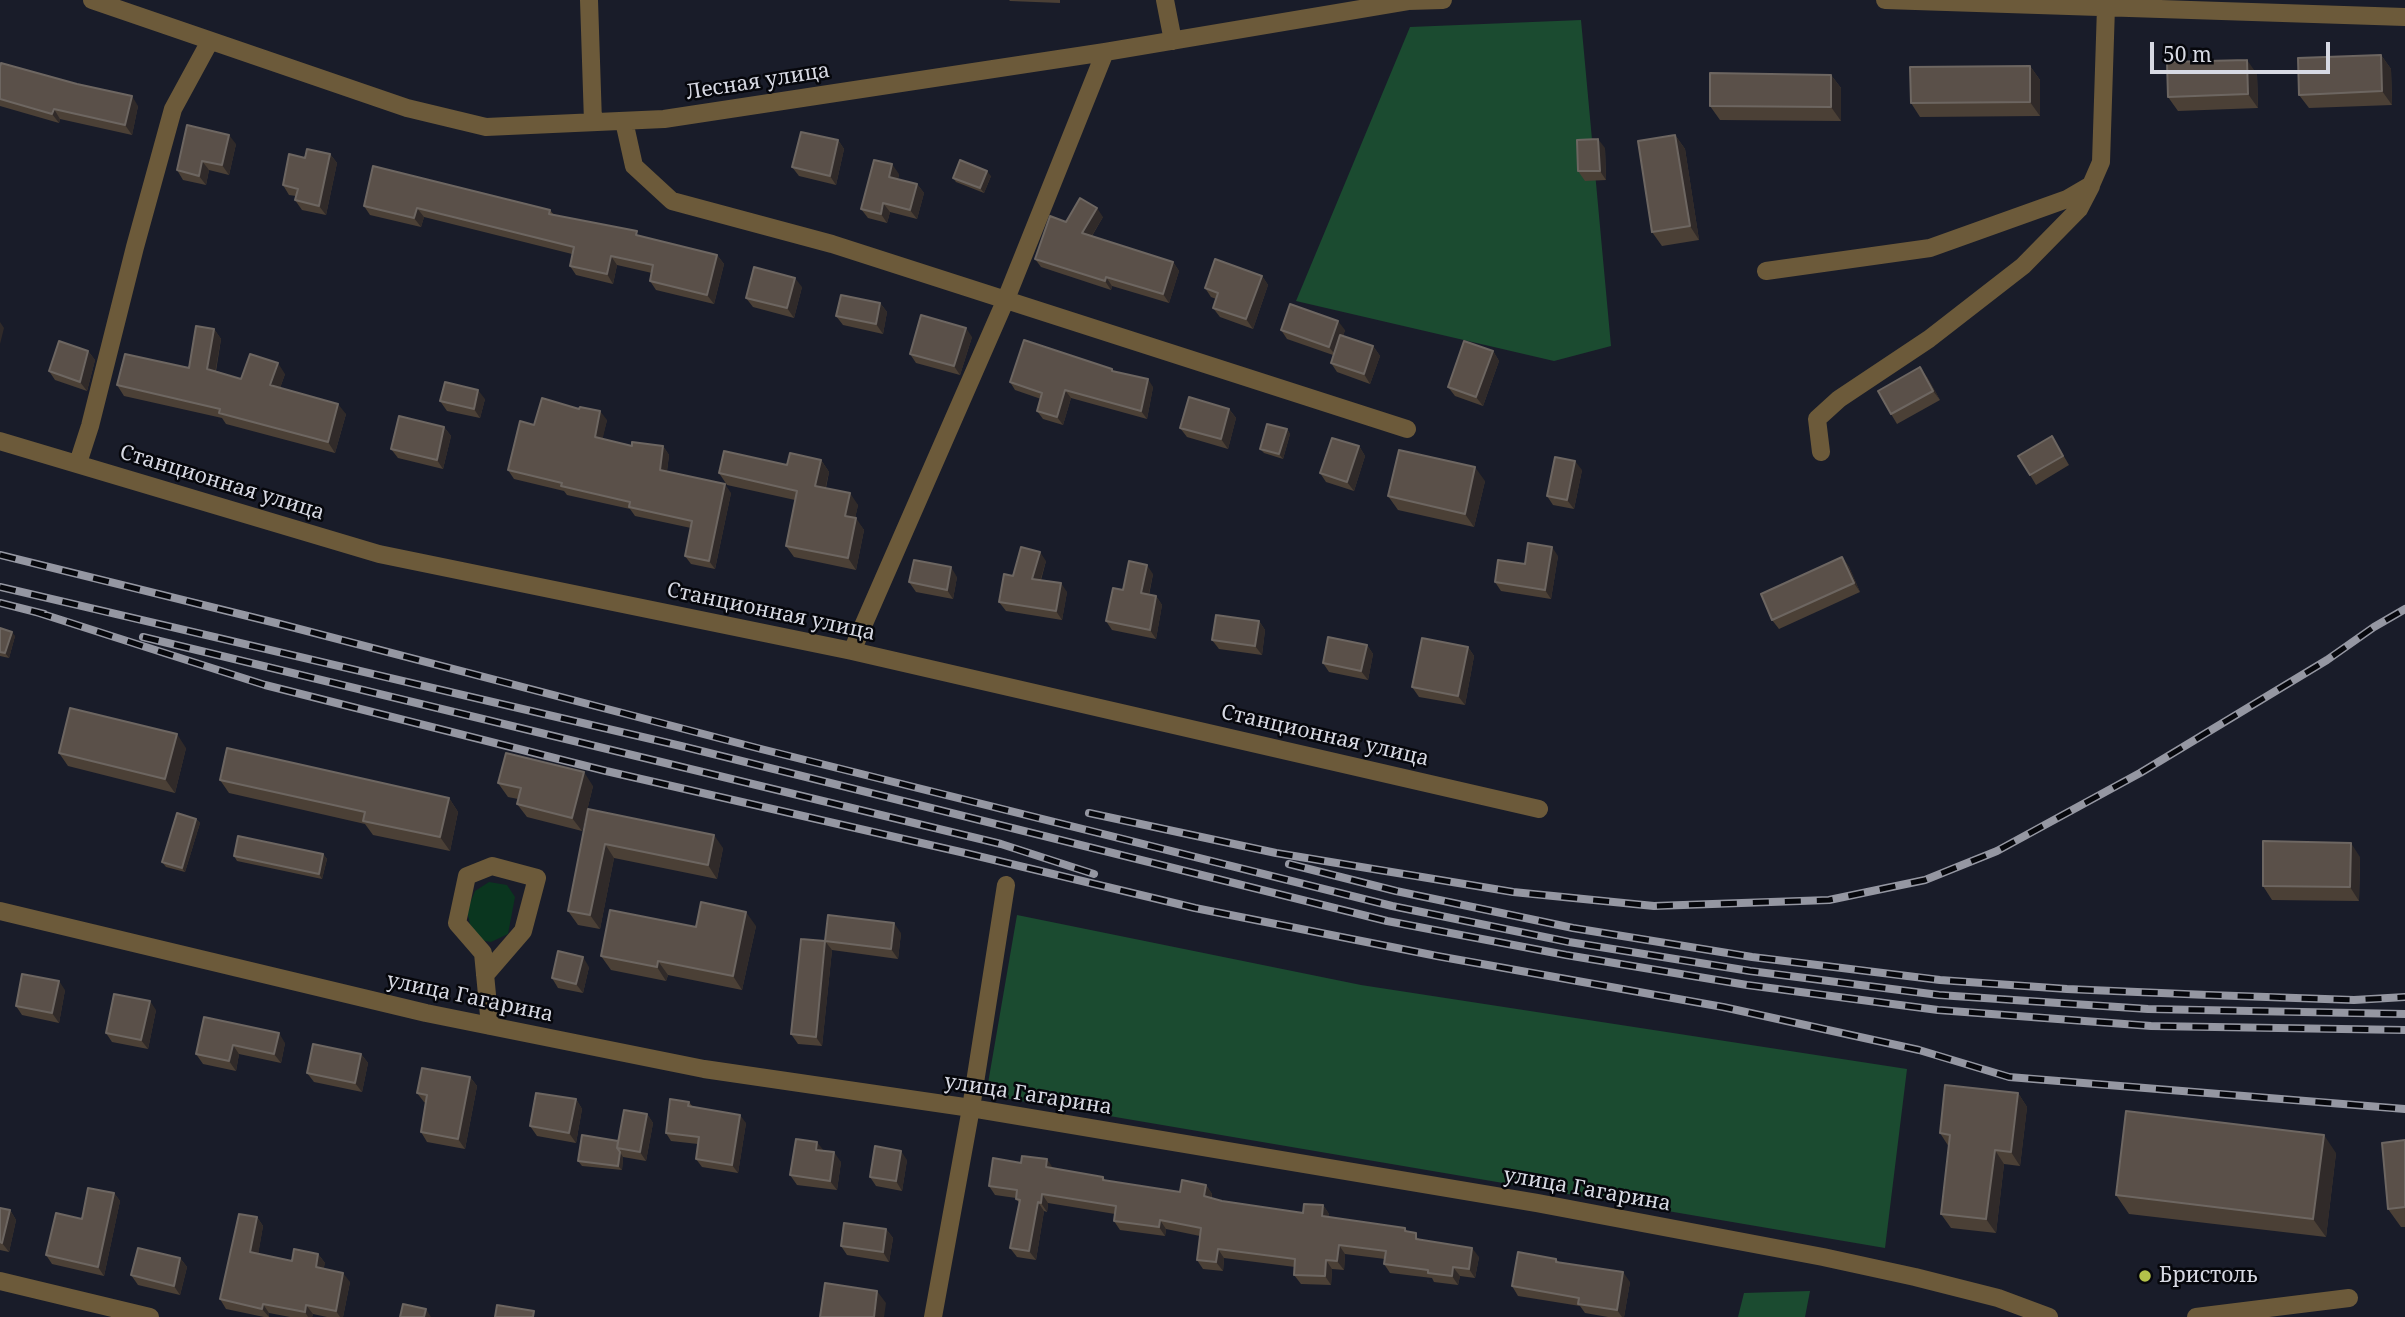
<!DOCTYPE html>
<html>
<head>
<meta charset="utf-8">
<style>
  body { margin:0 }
  #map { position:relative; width:2405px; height:1317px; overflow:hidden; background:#191c29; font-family:"Noto Serif",serif }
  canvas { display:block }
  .scale { position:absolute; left:2150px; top:42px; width:180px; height:32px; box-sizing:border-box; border:4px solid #d7d9e3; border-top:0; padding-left:9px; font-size:21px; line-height:24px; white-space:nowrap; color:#d7d9e3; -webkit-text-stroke:5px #06070c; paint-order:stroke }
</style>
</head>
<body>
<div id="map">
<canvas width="2405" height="1317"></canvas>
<div class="scale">50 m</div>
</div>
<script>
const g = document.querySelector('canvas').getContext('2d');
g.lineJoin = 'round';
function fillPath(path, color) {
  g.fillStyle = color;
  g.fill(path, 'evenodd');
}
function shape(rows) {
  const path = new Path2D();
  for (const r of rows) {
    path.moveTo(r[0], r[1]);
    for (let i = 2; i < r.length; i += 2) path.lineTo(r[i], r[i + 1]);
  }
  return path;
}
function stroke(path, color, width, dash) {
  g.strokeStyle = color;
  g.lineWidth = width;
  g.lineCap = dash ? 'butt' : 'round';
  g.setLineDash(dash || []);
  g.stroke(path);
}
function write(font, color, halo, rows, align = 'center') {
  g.font = font + ' "Noto Serif",serif';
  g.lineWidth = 5;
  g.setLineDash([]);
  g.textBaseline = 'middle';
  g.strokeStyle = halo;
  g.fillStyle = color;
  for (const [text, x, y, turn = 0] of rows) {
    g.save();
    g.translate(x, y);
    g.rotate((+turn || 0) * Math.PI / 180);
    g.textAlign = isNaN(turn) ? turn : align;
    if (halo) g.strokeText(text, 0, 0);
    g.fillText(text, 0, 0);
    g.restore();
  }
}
const green = shape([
  [489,882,507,885,515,897,508,934,491,942,479,940,470,924,467,911,475,891]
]);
const forest = shape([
  [1581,20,1611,346,1554,361,1296,301,1410,27],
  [1017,915,1361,985,1907,1069,1885,1248,986,1095],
  [1810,1291,1805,1317,1738,1317,1744,1293]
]);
const minor = shape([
  [92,0,407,108,486,127,664,119,1105,52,1408,1,1443,0],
  [589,0,593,122],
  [1165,0,1173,41],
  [1885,0,2405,17],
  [624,121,634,166,672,201,832,244,1407,429],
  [1766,271,1930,248,2067,199,2091,185,2101,162,2106,7],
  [0,441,379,554,852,651,1539,809],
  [1821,452,1817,419,1839,399,1929,339,2023,266,2079,209,2091,186],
  [78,463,90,426,135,247,173,109,210,41],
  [852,651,1006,299,1105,52],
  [0,911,426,1013,704,1069,971,1108,1537,1203,1823,1257,1915,1277,1998,1298,2049,1317],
  [485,975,523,931,537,878,492,866,467,876,457,923,483,953,490,1026],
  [0,1281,150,1317],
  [933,1317,971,1108,1006,885],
  [2196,1317,2349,1298]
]);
const rail = shape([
  [0,555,280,624,761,749,1392,906,1569,942,1750,971,1939,995,2148,1009,2405,1014],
  [0,587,681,746,1387,921,1566,955,1747,985,1938,1010,2151,1026,2405,1030],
  [0,603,44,614],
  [36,612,265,685,606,771,965,853,1195,908,1437,956,1723,1007,1919,1050,2009,1077,2405,1109],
  [143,637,1001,844,1094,874],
  [1089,813,1276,853,1513,892,1654,906,1829,900,1925,880,1997,851,2140,773,2327,660,2374,627,2405,609],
  [1289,864,1396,891,1573,928,1752,957,1940,980,2067,989,2208,995,2354,1000,2405,997]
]);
const wall = shape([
  [1009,0,1060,0,1060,3,1010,1],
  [2381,55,2391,69,2392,105,2309,108,2299,95],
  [2030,66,2040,80,2040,116,1920,117,1911,103],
  [0,67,138,106,132,135,60,119,59,123,0,106],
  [2257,74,2258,108,2178,111,2168,97],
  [1831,75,1841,88,1841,121,1720,120,1710,106],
  [1675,135,1685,149,1699,240,1662,246,1652,232],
  [838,140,844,149,836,185,799,176,792,167],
  [236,144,229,175,209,170,206,185,183,180,177,170],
  [1605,148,1606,180,1585,181,1578,171],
  [330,154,337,163,326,215,302,210,295,200,296,196,289,195,283,185,305,158],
  [899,174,898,179,917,184,924,193,917,219,890,212,887,223,868,218,861,209],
  [991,176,984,193,956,182,953,178],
  [364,206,550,210,554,215,717,255,724,264,714,304,656,290,650,281,652,273,617,265,613,284,576,275,570,266,572,254,424,217,421,227,370,215],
  [1103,217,1092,236,1173,262,1179,271,1169,303,1112,286,1111,290,1041,267,1035,259,1066,222],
  [1262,276,1268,285,1253,329,1220,317,1213,308,1216,299,1211,297,1205,288],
  [802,287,794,318,753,307,746,298],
  [880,303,887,312,883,334,843,325,836,316],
  [214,329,221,339,216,371,241,379,285,374,280,388,346,414,335,453,226,424,222,418,124,396,117,385,189,368],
  [1281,330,1345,330,1343,336,1373,346,1380,356,1370,384,1337,372,1331,363,1333,355,1287,339],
  [972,337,960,375,916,363,910,354],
  [88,351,95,360,87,391,55,380,49,371],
  [1493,351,1499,361,1483,406,1455,396,1448,387],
  [1115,372,1153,387,1147,419,1071,398,1063,425,1043,419,1037,411,1041,399,1015,390,1010,382],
  [1927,377,1940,400,1897,424,1891,414],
  [485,399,480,418,447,411,440,401],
  [1229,409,1236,418,1228,449,1187,437,1180,428],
  [607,420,602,439,632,446,663,446,669,455,667,471,731,493,715,569,691,564,685,556,691,528,635,516,630,509,567,495,564,491,514,479,508,470,534,425],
  [444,427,451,436,443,469,398,458,391,449],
  [1287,429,1290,434,1283,459,1264,453,1260,449],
  [1359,446,1365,456,1354,491,1326,482,1320,473],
  [2058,446,2069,465,2036,485,2030,475],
  [821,460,829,472,826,488,858,505,855,518,864,530,856,570,794,557,786,546,795,500,727,485,719,473],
  [1582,470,1574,509,1553,505,1547,496],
  [1485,481,1474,527,1398,510,1388,496],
  [1558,556,1551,599,1501,591,1495,582,1525,564],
  [1842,557,1849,567,1860,592,1779,629,1772,620],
  [1046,561,1041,580,1067,592,1062,620,1006,611,999,602,1013,576],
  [1153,574,1149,595,1156,596,1162,605,1156,639,1112,630,1106,621,1123,590],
  [957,577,953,599,916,592,909,582],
  [1259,621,1265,630,1262,655,1219,649,1212,640],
  [0,628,15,636,9,658,0,656],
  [1367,645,1373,654,1368,680,1329,672,1323,663],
  [1468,647,1474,656,1465,705,1419,697,1412,687],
  [186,748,175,793,68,766,59,753],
  [220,780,449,798,458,812,450,851,373,835,365,824,229,793],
  [498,783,593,786,582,831,527,817,517,804,518,799,508,797],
  [588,809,723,848,717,879,614,858,600,929,578,925,568,911],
  [196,819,200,823,185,872,166,867,162,862],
  [323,854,327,859,322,879,237,861,234,856],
  [2360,857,2359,901,2272,900,2263,886],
  [756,926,742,990,668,975,666,981,611,970,601,956,696,927],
  [901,933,898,959,832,950,822,1046,798,1044,791,1034,825,941],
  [589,967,583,993,558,988,552,978],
  [65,990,59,1023,22,1015,16,1006],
  [156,1010,148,1049,112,1042,106,1033],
  [204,1017,285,1043,281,1063,239,1054,236,1071,203,1064,196,1054],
  [361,1054,368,1063,362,1092,314,1082,307,1073],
  [470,1077,477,1086,465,1149,427,1142,421,1132,426,1103,424,1102,417,1093],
  [2018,1093,2027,1107,2020,1166,2004,1164,1996,1233,1951,1228,1941,1214,1949,1147,1940,1133],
  [576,1099,582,1109,576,1143,537,1136,530,1126],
  [689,1102,693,1107,746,1123,738,1173,702,1167,696,1159,698,1144,671,1141,666,1133],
  [647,1114,653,1123,646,1161,623,1157,622,1170,582,1166,578,1161,618,1141],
  [2405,1140,2405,1227,2401,1227,2388,1209],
  [824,1151,841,1162,837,1190,797,1185,790,1175],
  [2336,1153,2326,1237,2129,1214,2116,1195],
  [907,1160,902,1191,876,1186,870,1177],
  [1053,1168,1103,1177,1106,1181,1180,1192,1206,1185,1212,1194,1212,1198,1222,1201,1303,1213,1323,1205,1329,1214,1329,1217,1405,1228,1408,1232,1421,1240,1479,1257,1475,1278,1460,1276,1458,1285,1434,1282,1432,1278,1390,1273,1384,1264,1385,1259,1345,1254,1344,1270,1332,1269,1331,1285,1301,1284,1294,1275,1295,1267,1224,1258,1223,1271,1203,1269,1197,1260,1200,1236,1166,1229,1165,1236,1120,1230,1114,1221,1115,1214,1048,1203,1047,1212,1044,1211,1036,1260,1017,1257,1010,1248,1019,1203,1016,1198,995,1195,989,1186],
  [114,1193,120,1201,104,1276,52,1264,46,1255,82,1219],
  [0,1208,10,1210,16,1220,9,1252,0,1250],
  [257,1217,263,1226,258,1254,292,1261,318,1254,325,1263,323,1269,350,1282,343,1317,327,1317,313,1314,312,1317,290,1317,269,1313,269,1317,264,1317,226,1309,220,1299],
  [886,1229,893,1238,889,1262,847,1255,841,1246],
  [180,1258,187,1267,180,1295,138,1285,131,1275],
  [1556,1259,1559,1262,1630,1282,1624,1317,1608,1317,1585,1313,1580,1306,1518,1296,1512,1286]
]);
const shadedWall = shape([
  [2381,55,2391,69,2392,105,2382,91],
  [2247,60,2257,74,2258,108,2248,94],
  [2030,66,2040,80,2040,116,2030,102],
  [1831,75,1841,88,1841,121,1831,107],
  [132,96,138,106,132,135,125,125],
  [54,109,60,119,59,123,52,114],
  [229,135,236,144,229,175,222,165],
  [1675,135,1685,149,1699,240,1690,226],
  [1598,139,1605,148,1606,180,1600,171],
  [838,140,844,149,836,185,830,176],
  [330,154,337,163,326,215,319,206],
  [202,161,209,170,206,185,199,176],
  [892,164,899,174,896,186,889,177],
  [987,171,991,176,984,193,980,188],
  [917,184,924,193,917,219,910,210],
  [883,203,890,212,887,223,881,214],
  [417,208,424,217,421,227,414,218],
  [1097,208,1103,217,1088,242,1082,233],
  [717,255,724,264,714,304,707,295],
  [611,256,617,265,613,284,607,274],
  [1173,262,1179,271,1169,303,1163,294],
  [1262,276,1268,285,1253,329,1246,319],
  [1106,277,1112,286,1111,290,1105,281],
  [795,278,802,287,794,318,787,308],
  [880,303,887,312,883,334,876,324],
  [1338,321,1345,330,1336,356,1329,347],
  [0,322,4,328,0,344],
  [966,328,972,337,960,375,954,366],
  [214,329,221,339,214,379,207,369],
  [1373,346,1380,356,1370,384,1364,374],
  [88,351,95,360,87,391,80,382],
  [1493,351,1499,361,1483,406,1476,397],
  [278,363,285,374,277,396,270,385],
  [1920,367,1927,377,1940,400,1933,391],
  [1148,379,1153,387,1147,419,1141,411],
  [478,390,485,399,480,418,474,409],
  [1065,390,1071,398,1063,425,1057,417],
  [338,404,346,414,335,453,328,442],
  [1229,409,1236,418,1228,449,1221,439],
  [600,411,607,420,601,446,595,437],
  [444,427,451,436,443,469,437,460],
  [1287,429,1290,434,1283,459,1279,454],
  [663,446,669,455,666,478,660,470],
  [1359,446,1365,456,1354,491,1347,482],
  [821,460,829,472,823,498,815,486],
  [1575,461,1582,470,1574,509,1567,500],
  [1475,467,1485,481,1474,527,1465,514],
  [725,484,731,493,715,569,709,561],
  [850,493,858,505,853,528,845,516],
  [856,518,864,530,856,570,848,558],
  [1552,547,1558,556,1551,599,1545,590],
  [1040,552,1046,561,1038,588,1032,579],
  [1842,557,1849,567,1860,592,1854,583],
  [1147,565,1153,574,1147,602,1141,593],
  [951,567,957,577,953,599,947,590],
  [1061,583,1067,592,1062,620,1056,611],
  [1156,596,1162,605,1156,639,1150,630],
  [1259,621,1265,630,1262,655,1255,646],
  [12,632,15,636,9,658,5,653],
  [1367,645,1373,654,1368,680,1361,671],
  [1468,647,1474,656,1465,705,1458,696],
  [177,734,186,748,175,793,165,779],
  [584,772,593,786,582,831,572,818],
  [449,798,458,812,450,851,440,837],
  [196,819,200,823,185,872,182,868],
  [714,835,723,848,717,879,708,865],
  [2351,843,2360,857,2359,901,2350,887],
  [605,844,614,858,600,929,590,915],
  [323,854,327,859,322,879,319,874],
  [746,912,756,926,742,990,733,976],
  [894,923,901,933,898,959,891,949],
  [825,941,832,950,822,1046,816,1037],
  [583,957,589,967,583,993,576,984],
  [658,961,668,975,666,981,657,967],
  [59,981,65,990,59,1023,52,1013],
  [150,1001,156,1010,148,1049,141,1040],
  [279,1033,285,1043,281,1063,274,1054],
  [233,1045,239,1054,236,1071,229,1061],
  [361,1054,368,1063,362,1092,355,1083],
  [470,1077,477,1086,465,1149,458,1139],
  [2018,1093,2027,1107,2020,1166,2011,1152],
  [576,1099,582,1109,576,1143,569,1133],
  [647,1114,653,1123,646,1161,640,1152],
  [740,1115,746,1123,738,1173,732,1165],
  [2324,1135,2336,1153,2326,1237,2313,1219],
  [817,1142,824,1151,816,1150],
  [1995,1150,2004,1164,1996,1233,1986,1219],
  [901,1151,907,1160,902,1191,896,1181],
  [620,1152,623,1157,622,1170,618,1166],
  [834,1152,841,1162,837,1190,830,1181],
  [1047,1159,1053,1168,1046,1167],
  [1206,1185,1212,1194,1210,1205,1204,1196],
  [114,1193,120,1201,104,1276,98,1267],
  [1042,1194,1048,1203,1047,1212,1041,1203],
  [1038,1202,1044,1211,1036,1260,1029,1251],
  [1323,1205,1329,1214,1328,1225,1322,1216],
  [10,1210,16,1220,9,1252,2,1243],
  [257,1217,263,1226,257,1261,250,1252],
  [1160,1220,1166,1229,1165,1236,1159,1227],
  [886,1229,893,1238,889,1262,883,1252],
  [1339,1245,1345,1254,1344,1270,1337,1261],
  [1472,1248,1479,1257,1475,1278,1469,1269],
  [1218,1249,1224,1258,1223,1271,1216,1262],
  [318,1254,325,1263,322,1277,316,1267],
  [180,1258,187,1267,180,1295,174,1286],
  [1326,1260,1332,1269,1331,1285,1325,1276],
  [1453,1267,1460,1276,1458,1285,1452,1276],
  [1623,1272,1630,1282,1624,1317,1622,1317,1617,1310],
  [343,1273,350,1282,343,1317,340,1317,336,1311],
  [877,1291,886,1303,884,1317,874,1317],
  [263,1304,269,1313,269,1317,262,1309],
  [306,1305,313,1314,312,1317,308,1317,305,1312],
  [426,1309,431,1317,424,1317]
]);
const building = shape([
  [2381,55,2382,91,2299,95,2298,58,2381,55],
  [2247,60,2248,94,2168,97,2167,62,2247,60],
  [1,63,77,84,132,96,125,125,54,109,52,114,0,99,0,67,1,63],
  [2030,66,2030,102,1911,103,1910,67,2030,66],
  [1710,73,1831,75,1831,107,1710,106,1710,73],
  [187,125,229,135,222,165,202,161,199,176,177,170,187,125],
  [801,132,838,140,830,176,792,167,801,132],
  [1675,135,1690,226,1652,232,1638,141,1675,135],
  [1598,139,1600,171,1578,171,1577,140,1598,139],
  [307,149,330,154,319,206,295,200,298,189,283,185,289,154,305,158,307,149],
  [874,160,892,164,889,177,917,184,910,210,883,203,881,214,861,209,874,160],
  [960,160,987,171,980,188,953,178,960,160],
  [373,166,550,210,549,214,637,231,636,235,717,255,707,295,650,281,653,265,611,256,607,274,570,266,574,247,417,208,414,218,364,206,373,166],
  [1080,198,1097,208,1082,233,1173,262,1163,294,1106,277,1105,281,1035,259,1050,216,1066,222,1080,198],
  [1215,259,1262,276,1246,319,1213,308,1218,293,1205,288,1215,259],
  [754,267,795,278,787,308,746,298,754,267],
  [841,295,880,303,876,324,836,316,841,295],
  [1290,304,1338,321,1329,347,1281,330,1290,304],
  [921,315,966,328,954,366,910,354,921,315],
  [196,326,214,329,207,369,241,379,250,354,278,363,270,385,338,404,328,442,219,413,220,409,117,385,125,354,189,368,196,326],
  [1340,335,1373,346,1364,374,1331,363,1340,335],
  [1024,340,1112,369,1112,371,1148,379,1141,411,1065,390,1057,417,1037,411,1042,393,1010,382,1024,340],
  [59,341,88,351,80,382,49,371,59,341],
  [1464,341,1493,351,1476,397,1448,387,1464,341],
  [1920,367,1933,391,1891,414,1878,391,1920,367],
  [445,382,478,390,474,409,440,401,445,382],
  [1189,397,1229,409,1221,439,1180,428,1189,397],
  [542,398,579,409,580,407,600,411,595,437,632,446,632,442,663,446,660,470,725,484,709,561,685,556,692,521,629,507,630,502,561,486,562,483,508,470,520,421,534,425,542,398],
  [399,416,444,427,437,460,391,449,399,416],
  [1267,424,1287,429,1279,454,1260,449,1267,424],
  [2052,436,2063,456,2030,475,2018,456,2052,436],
  [1332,438,1359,446,1347,482,1320,473,1332,438],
  [1399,450,1475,467,1465,514,1388,496,1399,450],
  [724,451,787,465,790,453,821,460,815,486,850,493,845,516,856,518,848,558,786,546,797,491,719,473,724,451],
  [1555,457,1575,461,1567,500,1547,496,1555,457],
  [1528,543,1552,547,1545,590,1495,582,1498,560,1525,564,1528,543],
  [1021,547,1040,552,1032,579,1061,583,1056,611,999,602,1004,574,1013,576,1021,547],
  [1842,557,1854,583,1772,620,1761,594,1842,557],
  [914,560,951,567,947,590,909,582,914,560],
  [1129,561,1147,565,1141,593,1156,596,1150,630,1106,621,1113,588,1123,590,1129,561],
  [1216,615,1259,621,1255,646,1212,640,1216,615],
  [0,628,12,632,5,653,0,652,0,628],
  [1328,637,1367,645,1361,671,1323,663,1328,637],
  [1422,638,1468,647,1458,696,1412,687,1422,638],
  [70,708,177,734,165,779,59,753,70,708],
  [227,748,449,798,440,837,363,821,365,812,220,780,227,748],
  [506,753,584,772,572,818,517,804,521,788,498,783,506,753],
  [588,809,714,835,708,865,605,844,590,915,568,911,588,809],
  [177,813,196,819,182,868,162,862,177,813],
  [238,836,323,854,319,874,234,856,238,836],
  [2263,841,2351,843,2350,887,2263,886,2263,841],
  [701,902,746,912,733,976,658,961,657,967,601,956,610,910,696,927,701,902],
  [828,915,894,923,891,949,825,941,828,915],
  [801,939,825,941,816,1037,791,1034,801,939],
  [558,951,583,957,576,984,552,978,558,951],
  [22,974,59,981,52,1013,16,1006,22,974],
  [114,994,150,1001,141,1040,106,1033,114,994],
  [204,1017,279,1033,274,1054,233,1045,229,1061,196,1054,204,1017],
  [313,1044,361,1054,355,1083,307,1073,313,1044],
  [422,1068,470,1077,458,1139,421,1132,427,1095,417,1093,422,1068],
  [1945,1085,2018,1093,2011,1152,1995,1150,1986,1219,1941,1214,1950,1135,1940,1133,1945,1085],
  [536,1093,576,1099,569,1133,530,1126,536,1093],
  [670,1099,689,1102,688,1106,740,1115,732,1165,696,1159,699,1137,666,1133,670,1099],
  [624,1110,647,1114,640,1152,617,1148,624,1110],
  [2126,1111,2324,1135,2313,1219,2116,1195,2126,1111],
  [582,1135,618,1141,617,1148,620,1152,618,1166,578,1161,582,1135],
  [796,1139,817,1142,816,1150,834,1152,830,1181,790,1175,796,1139],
  [2405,1140,2405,1207,2388,1209,2382,1143,2405,1140],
  [875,1146,901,1151,896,1181,870,1177,875,1146],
  [1022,1156,1047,1159,1046,1167,1103,1177,1103,1180,1180,1192,1182,1180,1206,1185,1204,1196,1222,1201,1303,1213,1304,1204,1323,1205,1322,1216,1405,1228,1405,1231,1416,1233,1416,1239,1472,1248,1469,1269,1453,1267,1452,1276,1428,1273,1428,1270,1384,1264,1386,1251,1339,1245,1337,1261,1326,1260,1325,1276,1294,1275,1295,1259,1218,1249,1216,1262,1197,1260,1201,1228,1160,1220,1159,1227,1114,1221,1116,1206,1042,1194,1041,1203,1038,1202,1029,1251,1010,1248,1020,1200,1016,1199,1017,1190,989,1186,993,1158,1021,1163,1022,1156],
  [88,1188,114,1193,98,1267,46,1255,56,1213,82,1219,88,1188],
  [0,1208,10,1210,2,1243,0,1242,0,1208],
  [239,1214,257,1217,250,1252,292,1261,294,1249,318,1254,316,1267,343,1273,336,1311,306,1305,305,1312,263,1304,262,1309,220,1299,239,1214],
  [844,1223,886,1229,883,1252,841,1246,844,1223],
  [138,1248,180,1258,174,1286,131,1275,138,1248],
  [1518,1252,1556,1259,1556,1262,1623,1272,1617,1310,1578,1304,1579,1298,1512,1286,1518,1252],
  [825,1283,877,1291,874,1317,820,1317,825,1283],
  [403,1304,426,1309,424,1317,400,1317,403,1304],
  [497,1305,534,1311,533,1317,495,1317,497,1305]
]);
const markers = [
  [2145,1276,7,"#b4c24a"]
];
const streetNames = [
  ["Лесная улица",758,82,-9],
  ["Станционная улица",222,483,17],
  ["Станционная улица",771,612,12],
  ["Станционная улица",1325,736,13],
  ["улица Гагарина",470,998,12],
  ["улица Гагарина",1028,1095,9],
  ["улица Гагарина",1587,1190,10]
];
const poiNames = [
  ["Бристоль",2159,1276]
];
fillPath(green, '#0a361f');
fillPath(forest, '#1b4b30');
stroke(minor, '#6c5a3a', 18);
stroke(rail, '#9597a2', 8);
stroke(rail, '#06070c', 5, [16]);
fillPath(wall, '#4b4036');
fillPath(shadedWall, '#302a29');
fillPath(building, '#5a5049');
stroke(building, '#6d6661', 2);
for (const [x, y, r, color] of markers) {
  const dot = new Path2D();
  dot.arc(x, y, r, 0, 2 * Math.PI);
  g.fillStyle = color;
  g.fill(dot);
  stroke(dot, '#06070c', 2.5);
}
write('21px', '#d7d9e3', '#06070c', streetNames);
write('21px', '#d7d9e3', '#06070c', poiNames, 'left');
</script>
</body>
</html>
